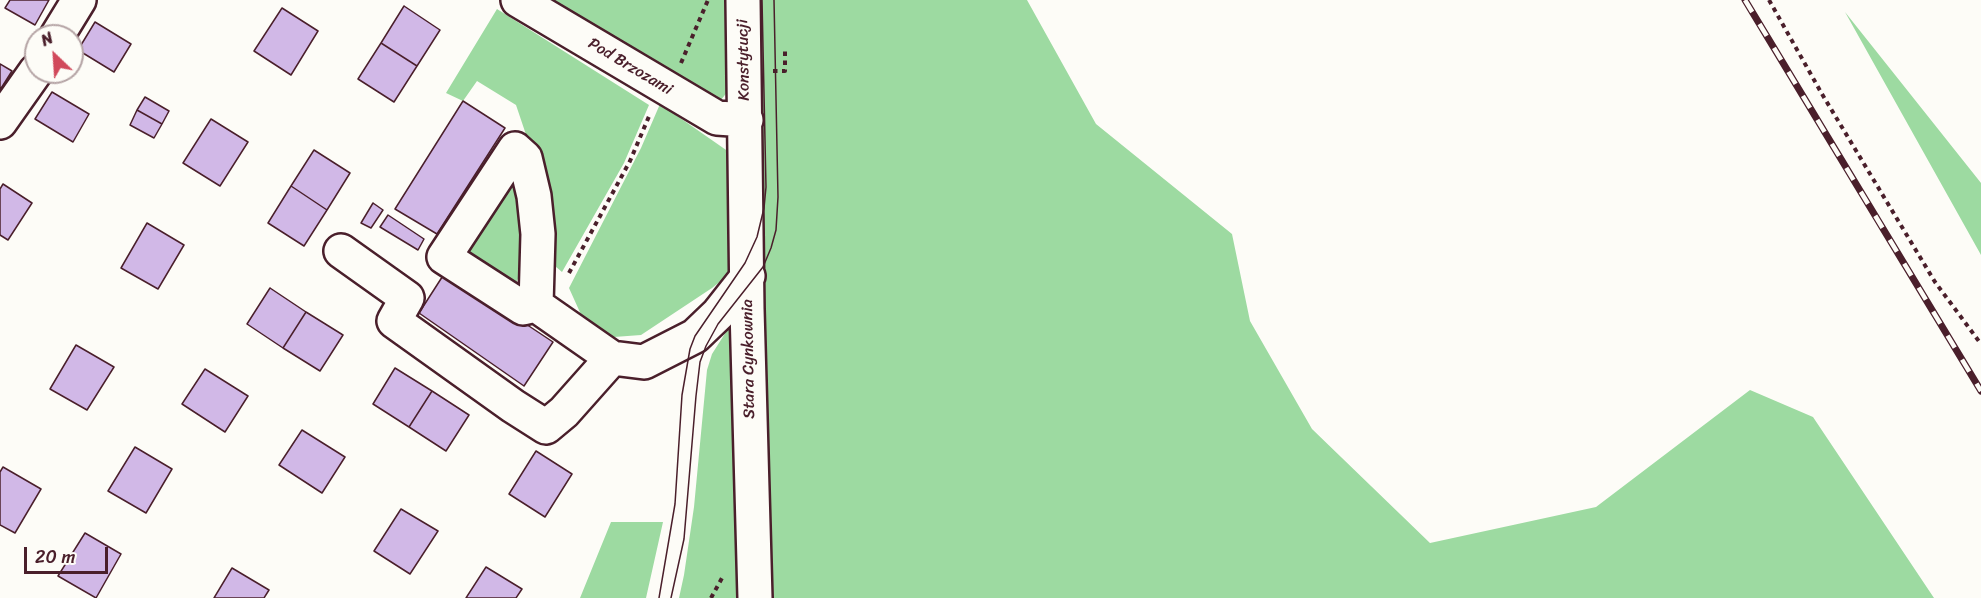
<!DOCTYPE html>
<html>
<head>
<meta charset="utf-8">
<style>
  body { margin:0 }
  #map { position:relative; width:1981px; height:598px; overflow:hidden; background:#fdfcf7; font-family:Sriracha,sans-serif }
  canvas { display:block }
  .north { position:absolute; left:24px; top:24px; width:60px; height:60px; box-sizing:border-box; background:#fdfcf7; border:2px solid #b5a4a5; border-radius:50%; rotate:335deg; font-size:16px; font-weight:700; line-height:24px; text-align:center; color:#4a1f2b }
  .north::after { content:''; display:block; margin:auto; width:21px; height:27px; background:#d1495b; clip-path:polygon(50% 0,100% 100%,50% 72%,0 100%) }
  .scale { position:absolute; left:24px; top:547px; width:84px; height:27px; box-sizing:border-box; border:3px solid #4a1f2b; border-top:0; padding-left:8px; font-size:18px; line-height:21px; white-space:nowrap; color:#4a1f2b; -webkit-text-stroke:4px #fdfcf7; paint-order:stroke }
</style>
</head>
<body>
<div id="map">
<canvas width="1981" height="598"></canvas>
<div class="north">N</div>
<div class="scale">20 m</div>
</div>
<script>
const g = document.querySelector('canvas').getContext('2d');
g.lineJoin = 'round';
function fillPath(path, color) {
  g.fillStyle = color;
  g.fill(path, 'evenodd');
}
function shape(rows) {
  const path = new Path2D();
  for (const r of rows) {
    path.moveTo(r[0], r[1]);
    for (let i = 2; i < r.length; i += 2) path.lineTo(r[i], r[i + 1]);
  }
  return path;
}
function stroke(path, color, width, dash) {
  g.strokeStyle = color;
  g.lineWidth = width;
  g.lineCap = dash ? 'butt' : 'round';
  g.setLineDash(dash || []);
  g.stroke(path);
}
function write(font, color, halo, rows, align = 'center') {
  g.font = font + ' Sriracha,sans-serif';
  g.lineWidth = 5;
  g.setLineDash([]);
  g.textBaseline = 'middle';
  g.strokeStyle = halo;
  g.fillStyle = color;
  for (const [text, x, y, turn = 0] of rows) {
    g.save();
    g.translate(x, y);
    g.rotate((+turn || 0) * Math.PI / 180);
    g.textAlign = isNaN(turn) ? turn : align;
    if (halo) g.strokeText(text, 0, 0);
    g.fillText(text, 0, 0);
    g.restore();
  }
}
const green = shape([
  [553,0,728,0,728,91,721,100,701,102,651,69,656,61],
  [761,0,1027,0,1096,124,1232,234,1250,321,1312,429,1430,543,1596,507,1750,390,1813,417,1934,598,770,598,761,317],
  [497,9,649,105,624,163,562,272,548,260,544,188,516,105,477,81,463,101,446,93],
  [1845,12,1981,183,1981,255],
  [660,104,729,152,731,273,712,288,641,335,614,337,583,319,569,288,641,148],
  [509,172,521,179,527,260,516,283,502,283,455,250],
  [731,324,738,598,679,598,684,575,694,507,707,370,712,354],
  [611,522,663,522,646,598,580,598]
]);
const building = shape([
  [10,0,49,0,35,25,5,8,10,0],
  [404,6,440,30,417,66,381,43,404,6],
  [282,8,318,31,291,75,254,51,282,8],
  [95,22,131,44,114,72,78,50,95,22],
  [381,43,417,66,394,102,358,79,381,43],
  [0,64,12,71,0,90,0,64],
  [52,92,89,114,73,142,35,119,52,92],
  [145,97,169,111,162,124,137,110,145,97],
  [463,101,505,128,437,234,395,209,463,101],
  [137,110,162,124,154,138,130,125,137,110],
  [211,119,248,142,220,186,183,163,211,119],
  [314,150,350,173,327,210,291,186,314,150],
  [3,184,32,203,8,240,0,235,0,189,3,184],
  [291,186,327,210,304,246,268,223,291,186],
  [373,203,383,210,371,228,361,223,373,203],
  [388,215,424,239,418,250,380,227,388,215],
  [147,223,184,245,158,289,121,268,147,223],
  [446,271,553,342,524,386,419,313,446,271],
  [270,288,306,312,283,348,247,324,270,288],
  [306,312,343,335,320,371,283,348,306,312],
  [76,345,114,367,87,410,50,389,76,345],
  [395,368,432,391,409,427,373,404,395,368],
  [205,369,248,396,225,432,182,404,205,369],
  [432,391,469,415,446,451,409,427,432,391],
  [302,430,345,457,322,493,279,465,302,430],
  [135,447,172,469,146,513,108,491,135,447],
  [536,451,572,474,545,517,509,494,536,451],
  [3,467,41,489,15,533,0,525,0,472,3,467],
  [401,509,438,531,410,574,374,551,401,509],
  [85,533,121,554,96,598,58,576,85,533],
  [486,567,522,589,516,598,466,598,486,567],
  [232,568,269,590,264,598,214,598,232,568]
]);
const path = shape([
  [1769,0,1822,94,1935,282,1981,344],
  [681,63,708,0],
  [773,71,785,71,785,51],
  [569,273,630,161,650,114],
  [711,598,722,578]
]);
const minor = shape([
  [518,0,717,118,746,120],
  [743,0,747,309,755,598],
  [57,36,79,0],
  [0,122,36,71],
  [341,251,407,298,394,321,513,406,546,427,564,412,612,358],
  [536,305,523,308,444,257,515,149,525,158,534,196,538,234,536,305,612,358,644,362,695,336,718,314,748,276]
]);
const tram = shape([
  [659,598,675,504,682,395,690,349,695,336,745,263,757,237,764,208,766,187,762,0],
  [671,598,684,539,696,396,700,362,706,346,718,324,763,267,771,248,776,230,778,197,774,0]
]);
const rail = shape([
  [1745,0,1981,391]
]);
const streetNames = [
  ["Konstytucji",744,60,-91],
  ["Pod Brzozami",630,67,31],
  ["Stara Cynkownia",749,359,-91]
];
fillPath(green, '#9ddaa1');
fillPath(building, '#d1b8e7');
stroke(building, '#4a1f2b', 1.5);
stroke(minor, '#4a1f2b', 38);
stroke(path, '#4a1f2b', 4, [4.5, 4.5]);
stroke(minor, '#fdfcf7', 33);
stroke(tram, '#4a1f2b', 1.5);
stroke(rail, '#4a1f2b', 7);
stroke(rail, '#fdfcf7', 4.5, [14]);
write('16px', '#4a1f2b', '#fdfcf7', streetNames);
</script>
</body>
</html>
